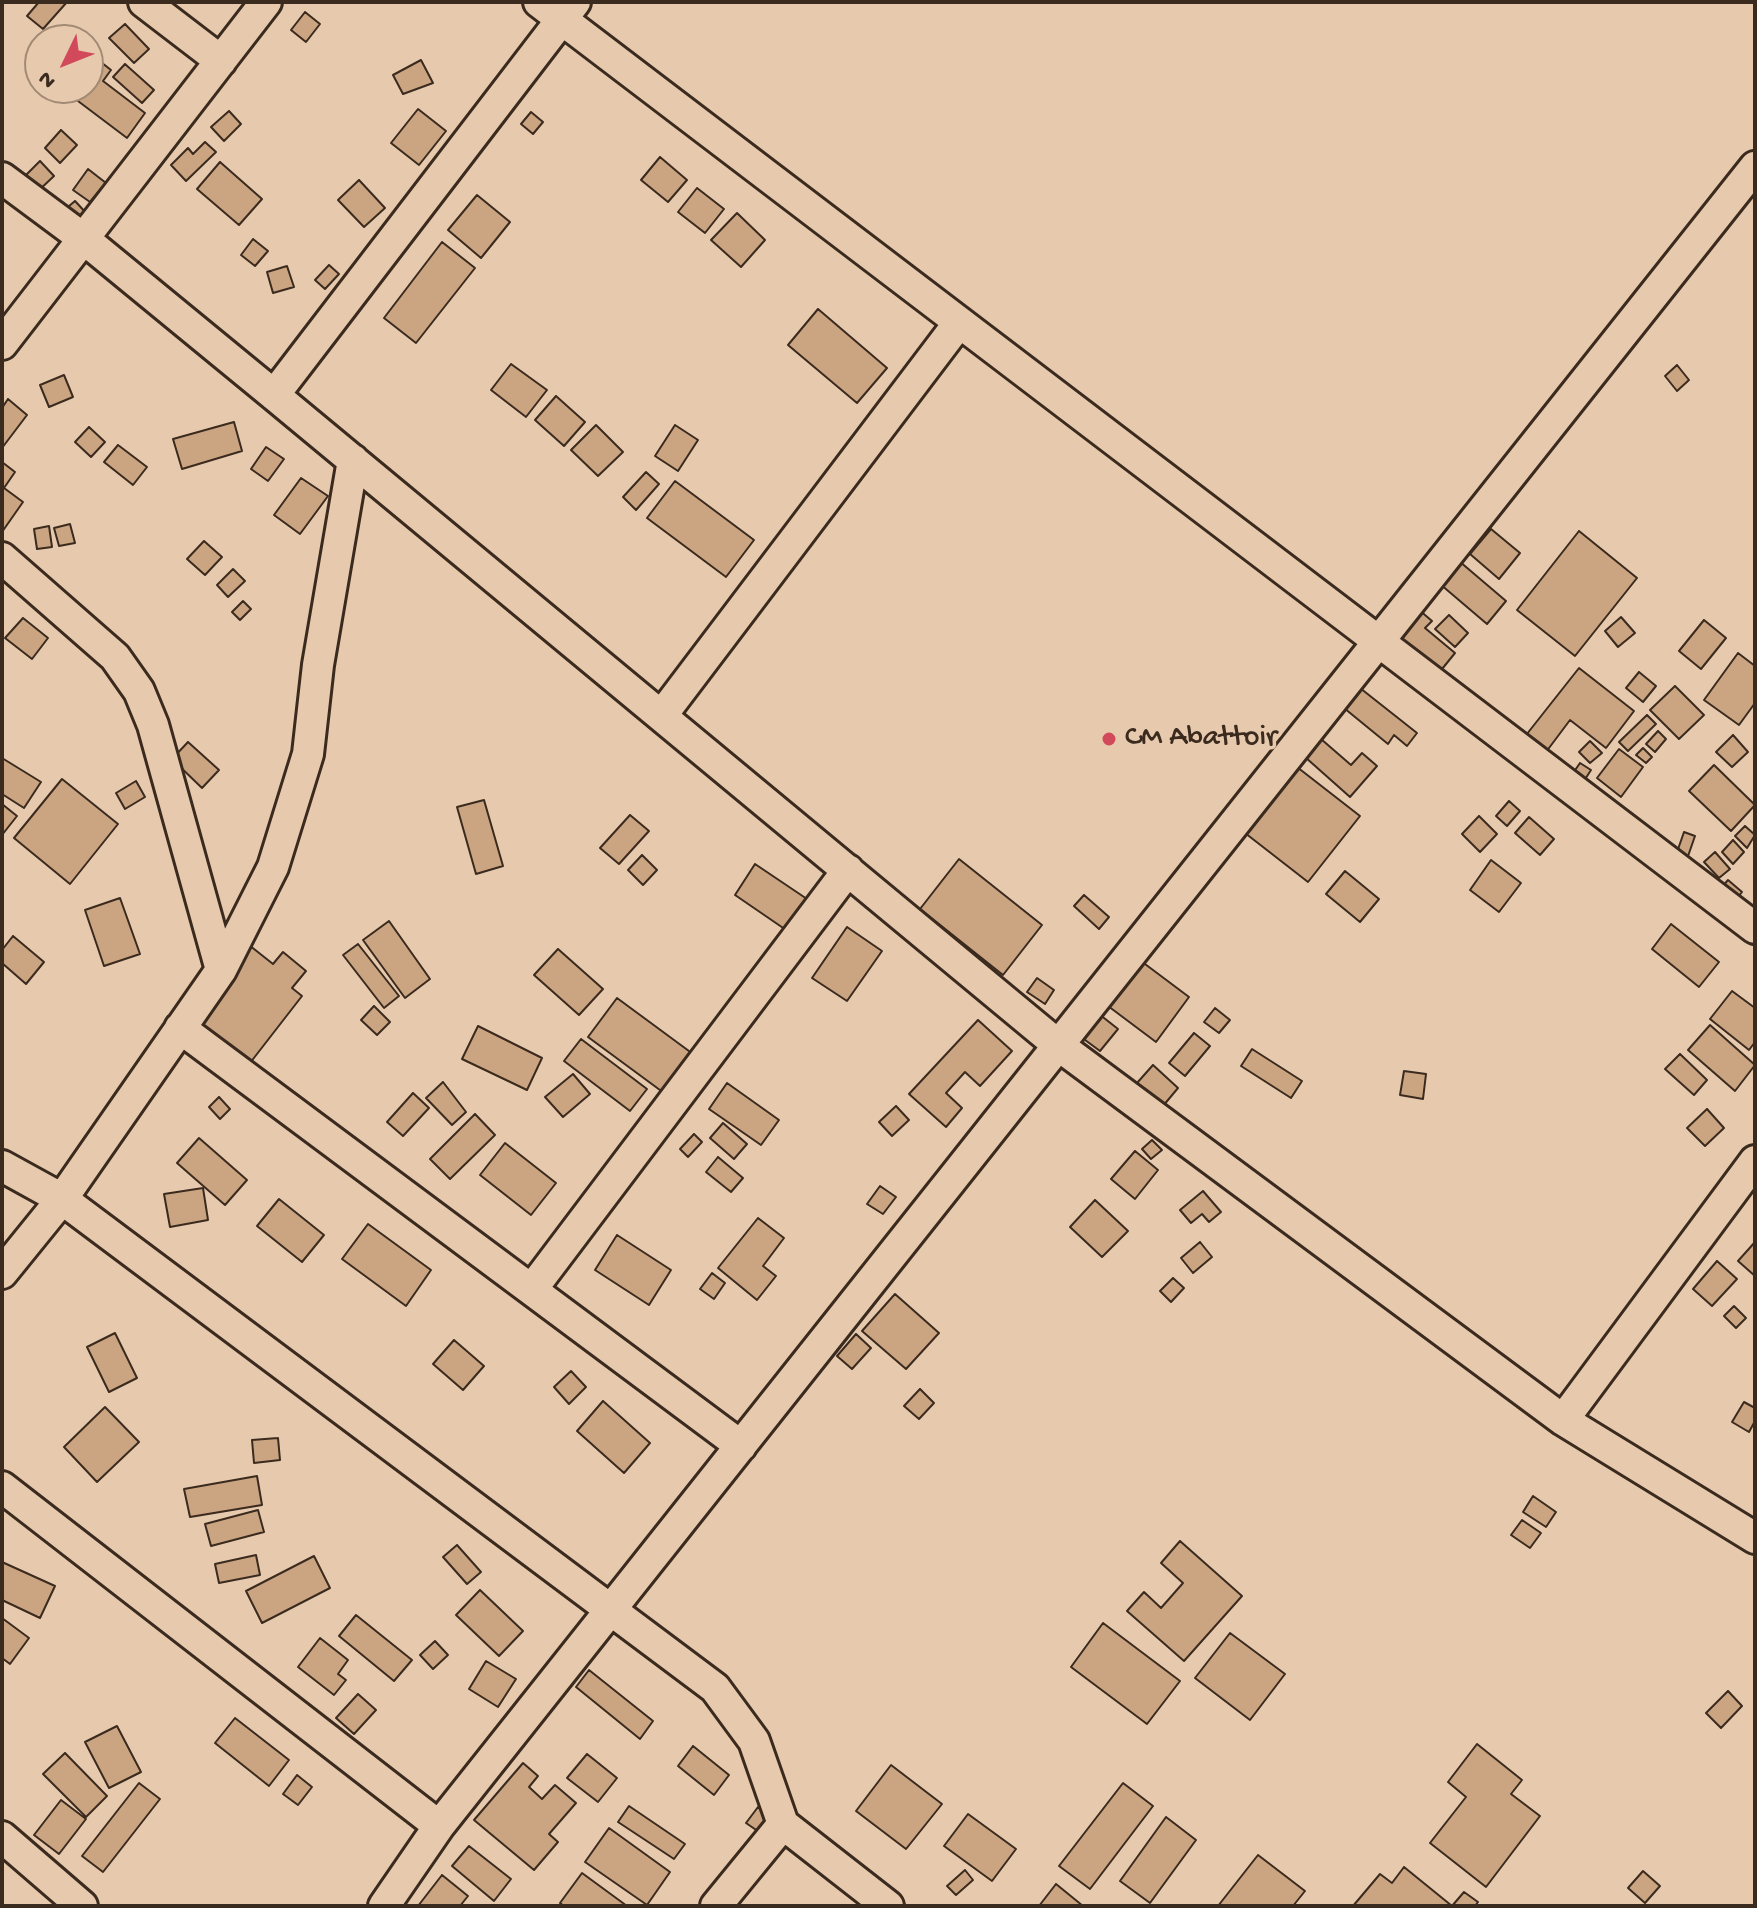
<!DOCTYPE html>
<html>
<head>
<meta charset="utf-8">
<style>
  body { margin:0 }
  #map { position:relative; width:1757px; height:1908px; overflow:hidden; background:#e7caae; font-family:"Gochi Hand",sans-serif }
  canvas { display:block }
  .frame { position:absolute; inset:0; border:4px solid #3b2a1e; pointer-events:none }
  .north { position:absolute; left:24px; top:24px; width:80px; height:80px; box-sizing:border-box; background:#e7caae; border:2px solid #a28a74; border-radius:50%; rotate:227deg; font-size:22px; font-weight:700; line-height:32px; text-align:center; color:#3b2a1e }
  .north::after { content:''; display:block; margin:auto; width:28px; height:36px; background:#d1495b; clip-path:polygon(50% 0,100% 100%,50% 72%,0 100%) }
</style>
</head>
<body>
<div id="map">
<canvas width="1757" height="1908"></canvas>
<div class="frame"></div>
<div class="north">N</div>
</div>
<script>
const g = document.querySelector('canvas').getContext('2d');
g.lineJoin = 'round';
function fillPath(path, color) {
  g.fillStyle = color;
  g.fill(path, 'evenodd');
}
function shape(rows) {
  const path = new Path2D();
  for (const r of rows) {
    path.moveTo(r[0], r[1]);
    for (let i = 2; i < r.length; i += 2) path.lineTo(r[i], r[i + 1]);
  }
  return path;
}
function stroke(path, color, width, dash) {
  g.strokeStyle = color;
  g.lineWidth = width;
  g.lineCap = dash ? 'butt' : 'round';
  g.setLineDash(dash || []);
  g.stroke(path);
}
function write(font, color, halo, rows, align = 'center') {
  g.font = font + ' "Gochi Hand",sans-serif';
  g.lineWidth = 7;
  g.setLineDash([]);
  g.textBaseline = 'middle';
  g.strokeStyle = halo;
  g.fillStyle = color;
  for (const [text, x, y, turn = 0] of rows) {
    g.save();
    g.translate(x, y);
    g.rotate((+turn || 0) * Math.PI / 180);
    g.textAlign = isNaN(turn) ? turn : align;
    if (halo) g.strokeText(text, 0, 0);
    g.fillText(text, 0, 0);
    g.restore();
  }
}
const building = shape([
  [39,2,67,2,43,29,27,16,39,2],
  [305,12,320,24,306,42,291,30,305,12],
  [125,24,149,49,134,63,109,38,125,24],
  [97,59,111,70,103,81,145,113,127,138,70,95,75,88,88,88,88,71,97,59],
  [421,60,433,83,403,94,393,75,421,60],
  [125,64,154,90,142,103,113,77,125,64],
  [418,109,446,131,419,165,391,143,418,109],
  [229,111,241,124,224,141,211,127,229,111],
  [531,112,543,122,533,134,521,124,531,112],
  [61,130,77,145,60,163,45,148,61,130],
  [205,142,216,152,186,181,171,165,188,148,193,154,205,142],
  [660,157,687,180,668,202,641,180,660,157],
  [40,161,54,176,36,193,22,179,40,161],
  [220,162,262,199,239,225,197,189,220,162],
  [88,169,106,183,90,202,73,190,88,169],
  [359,180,385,208,364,227,338,200,359,180],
  [697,188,724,209,705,233,678,212,697,188],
  [477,195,510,222,481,258,448,230,477,195],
  [75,201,87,214,73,225,62,212,75,201],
  [737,213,765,240,741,267,711,240,737,213],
  [253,239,268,251,255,266,241,255,253,239],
  [442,242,475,268,416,343,384,318,442,242],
  [329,265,339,274,325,289,315,280,329,265],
  [287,266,294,287,273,293,267,272,287,266],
  [818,309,887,368,857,403,788,345,818,309],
  [511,364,547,390,526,417,491,390,511,364],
  [1677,365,1689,380,1677,391,1665,376,1677,365],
  [64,375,73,397,49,407,40,385,64,375],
  [556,396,585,422,564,446,535,420,556,396],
  [8,399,27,415,2,448,2,408,8,399],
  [234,422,242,451,182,469,173,439,234,422],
  [596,425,623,452,598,476,571,450,596,425],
  [675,425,698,440,678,471,655,456,675,425],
  [89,427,105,442,91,457,75,442,89,427],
  [118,445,147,467,133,485,104,462,118,445],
  [266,447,284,459,268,481,251,469,266,447],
  [2,462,15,472,4,488,23,502,2,532,2,462],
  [646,472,659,484,636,510,623,497,646,472],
  [301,478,328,496,300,534,274,515,301,478],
  [675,481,754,540,726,577,647,518,675,481],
  [70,524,75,543,59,546,54,528,70,524],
  [49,526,52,547,37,549,34,529,49,526],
  [1491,529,1520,553,1499,579,1470,554,1491,529],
  [1579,531,1637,578,1575,656,1517,610,1579,531],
  [204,541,222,557,205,575,187,559,204,541],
  [1459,561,1506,601,1487,624,1440,584,1459,561],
  [233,569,245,581,228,597,217,585,233,569],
  [243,601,251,609,240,620,232,612,243,601],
  [1418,609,1432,621,1425,628,1455,653,1438,674,1394,638,1418,609],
  [1449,615,1468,633,1455,647,1435,629,1449,615],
  [1621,617,1635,633,1618,647,1605,631,1621,617],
  [23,618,48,638,32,659,5,638,23,618],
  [1704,620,1726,638,1701,669,1679,651,1704,620],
  [1738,653,1755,666,1755,703,1739,725,1704,700,1738,653],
  [1579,668,1634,711,1606,748,1570,720,1540,760,1519,744,1579,668],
  [1639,672,1656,686,1643,702,1626,688,1639,672],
  [1675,686,1704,715,1679,739,1650,710,1675,686],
  [1360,688,1417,733,1407,746,1394,735,1388,744,1344,708,1360,688],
  [1647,715,1656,724,1628,751,1619,742,1647,715],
  [1658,731,1666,739,1655,752,1646,744,1658,731],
  [1733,735,1748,752,1732,767,1716,752,1733,735],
  [1321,739,1351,765,1362,753,1377,766,1350,797,1305,757,1321,739],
  [1590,741,1602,753,1590,763,1579,752,1590,741],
  [188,742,219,770,202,788,172,759,188,742],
  [1643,748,1652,757,1646,763,1636,755,1643,748],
  [1619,749,1643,767,1621,797,1597,778,1619,749],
  [2,758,41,782,24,808,2,794,2,758],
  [1580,763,1591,770,1582,784,1571,776,1580,763],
  [1714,765,1755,805,1731,831,1689,791,1714,765],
  [1297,767,1360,816,1308,882,1245,833,1297,767],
  [62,779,118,824,70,884,14,838,62,779],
  [136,781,145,797,125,809,116,793,136,781],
  [484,800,503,866,476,874,457,807,484,800],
  [1509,801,1520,811,1507,826,1496,816,1509,801],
  [2,804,17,816,2,835,2,804],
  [630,815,649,831,619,864,600,848,630,815],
  [1479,816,1497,834,1480,852,1462,834,1479,816],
  [1529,817,1554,839,1540,855,1515,833,1529,817],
  [1745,826,1755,835,1747,848,1735,836,1745,826],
  [1684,832,1695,836,1687,859,1676,855,1684,832],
  [1733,840,1744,852,1733,864,1722,852,1733,840],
  [1715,852,1730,869,1719,878,1704,862,1715,852],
  [642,855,657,870,643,885,628,870,642,855],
  [959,859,1042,925,1003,975,920,909,959,859],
  [1491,860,1521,883,1499,912,1470,890,1491,860],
  [755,864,810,901,789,932,735,895,755,864],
  [1345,871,1379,899,1360,922,1326,894,1345,871],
  [1728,880,1742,892,1730,907,1715,895,1728,880],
  [1084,895,1109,917,1099,929,1074,906,1084,895],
  [120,898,140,954,104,966,85,910,120,898],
  [389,921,430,979,405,998,363,940,389,921],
  [1671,924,1719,962,1699,987,1652,949,1671,924],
  [847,927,882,951,847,1001,812,978,847,927],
  [13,936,44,962,26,984,2,963,2,950,13,936],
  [358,944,399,996,384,1008,343,955,358,944],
  [249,945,273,964,283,952,306,971,292,988,302,996,250,1063,187,1014,249,945],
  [558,949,603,989,579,1015,534,975,558,949],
  [1141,961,1189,997,1156,1042,1108,1006,1141,961],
  [1037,978,1054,990,1045,1004,1027,992,1037,978],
  [1732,991,1755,1008,1755,1042,1749,1050,1710,1019,1732,991],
  [617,998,693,1054,664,1093,588,1037,617,998],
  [374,1006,390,1022,377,1035,361,1020,374,1006],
  [1215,1008,1230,1020,1219,1033,1204,1022,1215,1008],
  [1099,1014,1118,1029,1100,1051,1081,1037,1099,1014],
  [978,1020,1012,1051,980,1086,965,1072,946,1093,962,1108,946,1127,909,1094,978,1020],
  [1710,1025,1755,1065,1735,1091,1688,1050,1710,1025],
  [478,1026,542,1058,527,1090,462,1059,478,1026],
  [1194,1033,1210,1046,1185,1076,1169,1063,1194,1033],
  [581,1039,647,1089,630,1111,564,1061,581,1039],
  [1252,1049,1302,1081,1291,1098,1241,1066,1252,1049],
  [1680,1054,1707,1080,1694,1095,1665,1069,1680,1054],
  [1153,1065,1178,1088,1163,1106,1137,1083,1153,1065],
  [1404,1071,1426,1074,1423,1099,1400,1095,1404,1071],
  [573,1074,590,1094,563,1117,545,1097,573,1074],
  [443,1082,466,1112,452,1125,426,1098,443,1082],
  [727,1083,779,1120,761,1145,709,1109,727,1083],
  [413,1093,429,1108,403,1136,387,1122,413,1093],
  [219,1097,230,1109,220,1119,209,1107,219,1097],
  [896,1106,909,1120,892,1136,879,1122,896,1106],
  [1707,1109,1724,1128,1705,1146,1687,1128,1707,1109],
  [475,1114,495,1135,450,1179,430,1159,475,1114],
  [723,1123,747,1144,734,1159,710,1138,723,1123],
  [694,1134,702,1142,688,1157,680,1149,694,1134],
  [199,1138,247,1180,225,1205,177,1163,199,1138],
  [1152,1140,1162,1150,1151,1159,1142,1149,1152,1140],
  [505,1143,556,1183,531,1215,480,1175,505,1143],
  [1135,1151,1158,1170,1135,1199,1111,1179,1135,1151],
  [718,1157,743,1178,731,1192,706,1172,718,1157],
  [880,1186,896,1197,883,1214,867,1204,880,1186],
  [203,1188,208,1220,170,1227,164,1194,203,1188],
  [1203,1191,1221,1212,1209,1222,1202,1214,1191,1223,1180,1210,1203,1191],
  [279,1199,324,1235,302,1262,257,1226,279,1199],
  [1095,1200,1128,1231,1102,1257,1070,1227,1095,1200],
  [758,1218,784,1238,763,1266,776,1276,757,1300,718,1268,758,1218],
  [368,1224,431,1270,406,1306,342,1259,368,1224],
  [617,1235,671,1270,649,1305,595,1270,617,1235],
  [1200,1242,1212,1257,1193,1273,1181,1258,1200,1242],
  [1755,1242,1755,1276,1738,1261,1755,1242],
  [1717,1261,1737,1279,1712,1306,1693,1289,1717,1261],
  [712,1273,725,1283,714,1299,700,1289,712,1273],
  [1173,1278,1184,1288,1171,1302,1160,1291,1173,1278],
  [895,1294,939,1333,906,1369,862,1331,895,1294],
  [1734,1306,1746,1318,1736,1328,1724,1316,1734,1306],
  [115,1333,137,1378,109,1392,87,1347,115,1333],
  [856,1334,871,1348,852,1369,837,1356,856,1334],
  [454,1340,484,1366,463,1390,433,1364,454,1340],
  [571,1371,586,1387,569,1404,554,1387,571,1371],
  [920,1389,934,1403,919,1419,904,1406,920,1389],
  [603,1401,650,1443,624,1473,577,1431,603,1401],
  [1744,1402,1755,1408,1755,1421,1749,1432,1732,1422,1744,1402],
  [105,1407,139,1442,97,1482,64,1447,105,1407],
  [278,1438,280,1460,254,1463,252,1440,278,1438],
  [257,1476,262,1505,190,1517,184,1489,257,1476],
  [1533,1496,1556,1512,1546,1527,1523,1512,1533,1496],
  [258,1510,264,1532,211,1546,205,1524,258,1510],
  [1522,1520,1541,1533,1530,1548,1511,1535,1522,1520],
  [1180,1541,1242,1596,1184,1661,1127,1611,1144,1592,1161,1608,1183,1583,1161,1563,1180,1541],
  [457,1545,481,1572,467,1584,443,1557,457,1545],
  [256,1555,260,1575,219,1583,215,1564,256,1555],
  [314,1556,330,1588,262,1623,246,1591,314,1556],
  [2,1562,55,1586,40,1618,2,1600,2,1562],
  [480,1590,523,1631,499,1656,456,1615,480,1590],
  [356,1615,412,1660,394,1681,339,1636,356,1615],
  [2,1618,29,1638,10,1664,2,1658,2,1618],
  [1103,1623,1180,1681,1147,1724,1071,1667,1103,1623],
  [1230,1633,1285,1674,1250,1720,1195,1678,1230,1633],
  [320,1638,348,1660,338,1674,346,1680,334,1695,298,1667,320,1638],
  [435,1641,448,1655,433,1669,420,1655,435,1641],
  [486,1661,516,1679,498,1707,469,1689,486,1661],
  [589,1670,653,1721,640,1739,576,1687,589,1670],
  [1728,1691,1742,1706,1721,1728,1706,1713,1728,1691],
  [358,1694,376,1710,354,1734,336,1718,358,1694],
  [235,1718,289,1760,269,1786,215,1743,235,1718],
  [117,1726,141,1772,109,1788,85,1742,117,1726],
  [1477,1744,1522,1780,1511,1794,1540,1816,1486,1887,1430,1843,1466,1797,1448,1782,1477,1744],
  [693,1746,729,1775,714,1795,678,1766,693,1746],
  [65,1753,107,1796,86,1817,43,1774,65,1753],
  [587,1754,617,1778,598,1802,567,1778,587,1754],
  [523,1763,538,1776,529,1787,542,1799,555,1785,576,1803,549,1834,558,1842,534,1870,474,1820,523,1763],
  [891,1765,942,1804,906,1849,856,1811,891,1765],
  [297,1775,312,1787,298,1805,283,1794,297,1775],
  [139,1783,160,1799,103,1872,82,1856,139,1783],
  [1123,1783,1153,1806,1090,1889,1059,1866,1123,1783],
  [61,1800,86,1819,59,1854,34,1835,61,1800],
  [629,1806,685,1844,674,1859,618,1822,629,1806],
  [758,1807,773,1819,762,1834,746,1823,758,1807],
  [968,1814,1016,1849,992,1881,944,1846,968,1814],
  [1166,1817,1196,1840,1150,1903,1120,1881,1166,1817],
  [609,1828,670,1872,647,1905,585,1862,609,1828],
  [469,1846,511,1879,494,1901,452,1866,469,1846],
  [1258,1855,1305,1891,1293,1906,1218,1906,1258,1855],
  [1404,1867,1452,1906,1464,1892,1478,1902,1475,1906,1353,1906,1380,1874,1392,1883,1404,1867],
  [965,1870,973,1880,956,1895,947,1886,965,1870],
  [1643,1871,1660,1886,1645,1903,1628,1888,1643,1871],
  [582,1873,627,1906,564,1906,560,1903,582,1873],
  [442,1875,468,1896,460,1906,418,1906,442,1875],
  [1056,1884,1083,1906,1039,1906,1056,1884]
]);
const street = shape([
  [144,2,221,61],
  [539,2,1755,928],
  [2,178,84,239,274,395,1058,1045,1563,1420,1755,1538],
  [2,344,266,2],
  [274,395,575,2],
  [2,558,115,657,139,691,153,725,221,970],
  [662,715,958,324],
  [180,1028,741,1446],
  [2,1166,62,1199,715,1688,754,1741,783,1824,888,1906],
  [2,1273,62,1199,221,970,273,867,308,754,318,665,353,460],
  [532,1289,848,870],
  [1563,1420,1755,1161],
  [2,1487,439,1826,384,1906],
  [439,1826,1755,167],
  [2,1837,82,1906],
  [716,1906,783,1824]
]);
const markers = [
  [1109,739,8,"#d1495b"]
];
const poiNames = [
  ["CM Abattoir",1125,739]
];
fillPath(building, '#cba581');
stroke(building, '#3b2a1e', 2);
stroke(street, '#3b2a1e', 36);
stroke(street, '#e7caae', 30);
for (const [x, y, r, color] of markers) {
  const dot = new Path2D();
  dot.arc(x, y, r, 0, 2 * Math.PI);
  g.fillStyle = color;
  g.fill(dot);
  stroke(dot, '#e7caae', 3);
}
write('30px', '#3b2a1e', '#e7caae', poiNames, 'left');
</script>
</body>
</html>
